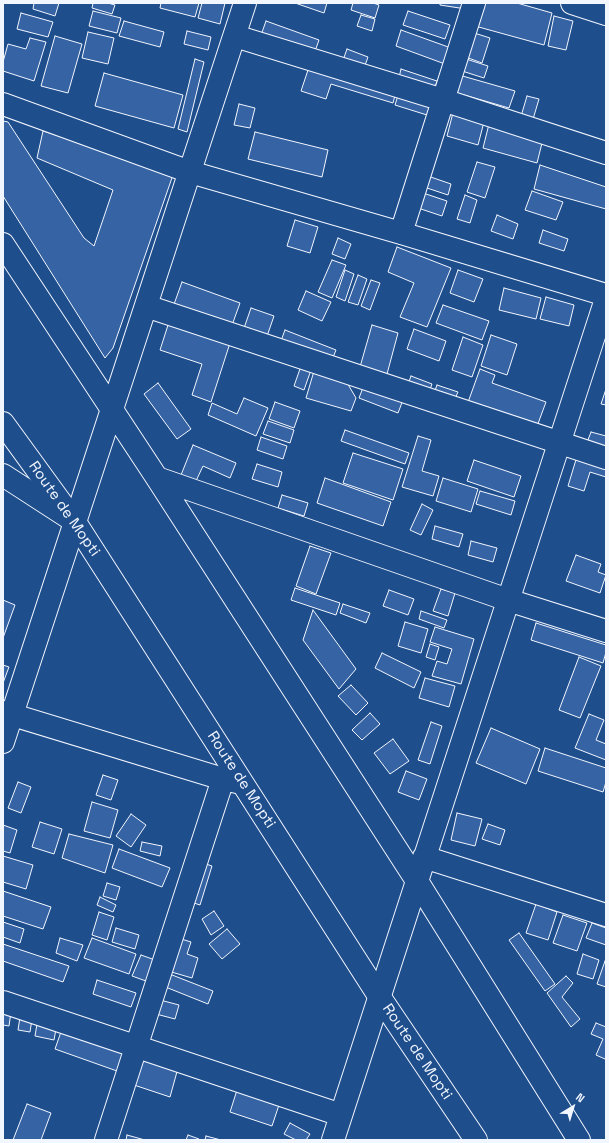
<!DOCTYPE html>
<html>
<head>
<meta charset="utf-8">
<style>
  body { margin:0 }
  #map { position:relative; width:609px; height:1143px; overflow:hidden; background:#1f4e8c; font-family:"Space Grotesk",sans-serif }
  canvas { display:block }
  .frame { position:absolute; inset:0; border:4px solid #f2f6ff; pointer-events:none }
  .north { position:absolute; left:553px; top:1087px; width:40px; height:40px; -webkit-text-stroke:3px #1f4e8c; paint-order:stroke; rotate:38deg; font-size:11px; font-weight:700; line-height:16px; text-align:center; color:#f2f6ff }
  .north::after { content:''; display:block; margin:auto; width:14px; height:18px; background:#f2f6ff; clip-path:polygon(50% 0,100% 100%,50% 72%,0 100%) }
</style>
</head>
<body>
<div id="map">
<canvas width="609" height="1143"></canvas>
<div class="frame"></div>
<div class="north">N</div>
</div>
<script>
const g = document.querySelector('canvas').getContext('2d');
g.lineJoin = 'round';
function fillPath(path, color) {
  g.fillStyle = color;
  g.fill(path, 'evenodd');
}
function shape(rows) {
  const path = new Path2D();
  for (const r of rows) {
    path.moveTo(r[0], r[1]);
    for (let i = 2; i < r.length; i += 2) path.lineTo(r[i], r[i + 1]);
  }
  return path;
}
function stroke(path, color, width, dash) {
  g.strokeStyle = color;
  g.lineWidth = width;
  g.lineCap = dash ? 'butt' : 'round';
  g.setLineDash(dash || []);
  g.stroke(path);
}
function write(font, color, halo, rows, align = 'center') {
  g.font = font + ' "Space Grotesk",sans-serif';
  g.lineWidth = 3;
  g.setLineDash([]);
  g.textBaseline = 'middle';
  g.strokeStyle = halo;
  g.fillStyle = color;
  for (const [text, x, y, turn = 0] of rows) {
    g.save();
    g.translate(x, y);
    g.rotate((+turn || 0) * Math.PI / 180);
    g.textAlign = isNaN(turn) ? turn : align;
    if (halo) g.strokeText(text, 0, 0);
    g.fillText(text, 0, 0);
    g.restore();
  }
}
const building = shape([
  [34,3,59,3,55,16,33,9,34,3],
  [93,3,108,3,115,5,112,14,92,8,93,3],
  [161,3,199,3,195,17,160,8,161,3],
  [202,3,225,3,220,24,198,18,202,3],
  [295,3,327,3,324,13,295,3],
  [353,3,373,3,379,5,375,18,351,10,353,3],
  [440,3,467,3,466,9,440,5,440,3],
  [481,3,517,3,552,13,544,45,475,26,481,3],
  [93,11,121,18,117,33,89,26,93,11],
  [408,11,450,25,445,39,403,25,408,11],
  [21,13,53,22,48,37,17,29,21,13],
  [361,15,375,19,372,31,357,26,361,15],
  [554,16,573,21,566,50,548,46,554,16],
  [124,21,164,32,160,47,119,36,124,21],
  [266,21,319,40,313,57,260,38,266,21],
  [401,30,451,48,445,64,396,46,401,30],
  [187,31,211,37,208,50,184,44,187,31],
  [88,32,114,38,108,64,82,58,88,32],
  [471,32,490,38,482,63,463,56,471,32],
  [55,36,82,44,68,93,41,86,55,36],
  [30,38,46,42,34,81,3,71,3,62,8,44,26,49,30,38],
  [347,49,368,57,363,71,342,63,347,49],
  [463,58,488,66,484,78,459,70,463,58],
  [195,59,204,62,187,132,178,129,195,59],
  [310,64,396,92,393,103,331,84,326,99,301,91,310,64],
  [401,69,437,81,433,94,398,82,401,69],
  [104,73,183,95,174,128,95,106,104,73],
  [459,75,515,91,509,108,454,92,459,75],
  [399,92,431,103,427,115,395,105,399,92],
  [527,96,539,99,531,126,519,123,527,96],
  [239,104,255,108,250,128,234,125,239,104],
  [454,109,485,118,478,145,447,136,454,109],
  [3,121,8,122,84,238,94,246,113,190,37,158,43,131,174,172,113,348,105,358,3,196,3,121],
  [489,124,543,139,537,163,483,148,489,124],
  [255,132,328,150,322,177,248,159,255,132],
  [477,162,495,167,485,198,467,192,477,162],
  [540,165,606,187,606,209,534,189,540,165],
  [422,174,451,184,448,195,418,185,422,174],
  [532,191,563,202,556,220,525,210,532,191],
  [420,192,447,201,442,216,415,207,420,192],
  [465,195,477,200,470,223,457,219,465,195],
  [497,215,518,224,513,239,491,231,497,215],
  [295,220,318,227,310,253,287,246,295,220],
  [543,230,568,239,564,251,539,243,543,230],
  [338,238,351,244,345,259,332,254,338,238],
  [397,247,451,268,427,327,400,317,414,283,388,272,397,247],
  [332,260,346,265,332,298,318,292,332,260],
  [345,270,354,274,345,301,336,297,345,270],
  [458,270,483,279,474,302,450,293,458,270],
  [358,275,367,279,358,305,348,302,358,275],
  [371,280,380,283,370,310,361,306,371,280],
  [182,282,240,303,231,328,173,307,182,282],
  [504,288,541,298,536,319,499,310,504,288],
  [306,291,331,302,322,321,298,310,306,291],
  [546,297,574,305,569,326,540,319,546,297],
  [443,305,489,321,482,340,436,323,443,305],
  [251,308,274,316,266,339,243,331,251,308],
  [169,322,230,343,211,402,192,395,202,364,160,350,169,322],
  [372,325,398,333,387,374,360,367,372,325],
  [414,329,446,341,439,361,407,349,414,329],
  [285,330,336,350,330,365,279,346,285,330],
  [491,335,517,344,507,375,481,366,491,335],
  [463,337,483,345,472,377,452,370,463,337],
  [301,366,311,370,304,390,294,386,301,366],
  [480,369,495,375,492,383,546,402,536,429,467,405,480,369],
  [314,371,346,381,356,398,351,411,306,398,314,371],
  [411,376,432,384,428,395,407,387,411,376],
  [158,383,191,429,177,439,144,394,158,383],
  [364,385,403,400,398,413,359,398,364,385],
  [437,385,458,392,453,403,433,396,437,385],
  [606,389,606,405,601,404,606,389],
  [244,398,268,408,256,436,208,415,212,403,237,414,244,398],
  [275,402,300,411,294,428,269,419,275,402],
  [268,421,294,430,290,443,263,434,268,421],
  [345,430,409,453,405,464,341,441,345,430],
  [591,432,606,436,606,451,586,445,591,432],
  [418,436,431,440,422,471,439,476,433,496,402,487,418,436],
  [261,437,287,446,283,459,257,450,261,437],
  [193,445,236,463,230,478,203,466,196,481,181,475,193,445],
  [353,453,403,469,393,500,343,483,353,453],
  [578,453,606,462,606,477,590,472,584,491,568,486,578,453],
  [474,460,521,476,514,497,467,481,474,460],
  [257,464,282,472,278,487,252,479,257,464],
  [325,478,391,502,383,526,317,503,325,478],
  [443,478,478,489,471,512,436,501,443,478],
  [480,491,515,501,511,515,476,504,480,491],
  [282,495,308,503,304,516,278,508,282,495],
  [422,504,433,510,421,535,410,530,422,504],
  [435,526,463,534,459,547,432,539,435,526],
  [471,541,497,548,493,562,468,555,471,541],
  [310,546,331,553,316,594,296,586,310,546],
  [576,555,601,564,598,572,606,575,600,593,566,581,576,555],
  [295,588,340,603,336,615,291,600,295,588],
  [441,589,455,593,448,616,433,611,441,589],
  [389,590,414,599,408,615,383,606,389,590],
  [3,600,15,605,3,638,3,600],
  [343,604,370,613,366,623,340,613,343,604],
  [313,610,356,669,339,689,303,640,313,610],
  [421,611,447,620,444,628,419,619,421,611],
  [405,622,428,629,421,653,398,646,405,622],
  [536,623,606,645,606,652,603,663,531,640,536,623],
  [435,627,474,639,461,684,432,676,437,661,447,664,452,649,430,642,435,627],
  [430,644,439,647,435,660,426,657,430,644],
  [382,653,421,672,414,688,375,668,382,653],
  [579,657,601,666,580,718,559,710,579,657],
  [3,665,9,667,3,683,3,665],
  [425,678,455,686,449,707,419,698,425,678],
  [351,685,368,703,356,715,338,696,351,685],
  [370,713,380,724,362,740,352,730,370,713],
  [589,714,604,720,596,740,606,744,606,760,575,748,589,714],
  [431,722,442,726,430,764,418,760,431,722],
  [491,728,540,749,526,784,476,763,491,728],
  [393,739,409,761,390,774,374,753,393,739],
  [545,748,606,768,606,782,603,792,538,771,545,748],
  [406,771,427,779,419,800,398,792,406,771],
  [103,775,118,780,111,800,96,795,103,775],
  [18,782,31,787,21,813,8,808,18,782],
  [92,802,118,810,110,838,84,831,92,802],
  [457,813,482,819,475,846,451,840,457,813],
  [131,814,146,825,131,847,116,836,131,814],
  [40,822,62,829,54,854,32,847,40,822],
  [488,824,505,830,500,845,482,839,488,824],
  [3,825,17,830,10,853,3,851,3,825],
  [69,834,113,845,105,873,62,858,69,834],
  [142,842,162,846,160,856,140,851,142,842],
  [119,849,170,868,162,887,112,868,119,849],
  [3,856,33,865,26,889,3,882,3,856],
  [203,863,212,866,200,905,191,902,203,863],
  [107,883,120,887,116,900,103,896,107,883],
  [3,891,51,907,43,929,3,916,3,891],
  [100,897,116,905,113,912,97,905,100,897],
  [536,904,557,912,548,940,526,933,536,904],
  [214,911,224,926,211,935,202,919,214,911],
  [99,912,114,917,107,940,92,935,99,912],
  [563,915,587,923,577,951,553,943,563,915],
  [3,922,24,929,20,943,3,937,3,922],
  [592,923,606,928,606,945,586,938,592,923],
  [116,928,139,935,135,949,112,942,116,928],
  [227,929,240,944,222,959,209,944,227,929],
  [519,933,555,984,545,991,509,940,519,933],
  [60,938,83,945,77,961,56,953,60,938],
  [92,938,136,954,129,974,84,958,92,938],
  [178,938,191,942,187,954,198,958,192,978,168,971,178,938],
  [3,944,69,966,63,982,3,961,3,944],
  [583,954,599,960,593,979,577,974,583,954],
  [141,955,155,960,146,981,132,976,141,955],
  [605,961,606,961,606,987,597,984,605,961],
  [167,973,213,991,208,1004,163,986,167,973],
  [566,976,573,983,562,997,580,1019,571,1027,547,993,566,976],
  [97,980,136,993,131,1007,93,994,97,980],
  [160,1000,179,1005,175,1019,156,1014,160,1000],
  [3,1010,11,1012,9,1026,3,1025,3,1010],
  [20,1017,32,1019,30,1032,18,1030,20,1017],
  [596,1023,606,1027,606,1056,605,1059,596,1055,603,1039,591,1034,596,1023],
  [37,1024,56,1029,54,1040,35,1036,37,1024],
  [62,1029,124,1051,117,1071,55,1049,62,1029],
  [140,1055,178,1068,170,1097,131,1084,140,1055],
  [238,1087,280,1102,272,1126,230,1112,238,1087],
  [27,1104,51,1113,41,1140,13,1140,27,1104],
  [290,1123,310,1134,306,1140,296,1140,284,1134,290,1123],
  [127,1135,145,1140,126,1140,127,1135],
  [188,1135,199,1139,198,1140,186,1140,188,1135],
  [206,1136,221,1140,205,1140,206,1136]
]);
const minor = shape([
  [572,3,606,14],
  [235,36,443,100,606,153],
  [3,104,190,172,401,233,606,295],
  [401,233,474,3],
  [3,244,157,478,417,881,579,1140],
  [146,306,606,458],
  [3,475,74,521],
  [157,478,508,600,606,631],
  [3,712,223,779,237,782],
  [3,742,245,3],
  [424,857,606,915],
  [3,1002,341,1115],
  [106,1140,223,779],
  [333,1140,606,299]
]);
const trunk = shape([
  [3,423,75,522,379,996,476,1140]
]);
const streetNames = [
  ["Route de Mopti",64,509,55],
  ["Route de Mopti",241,780,57],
  ["Route de Mopti",417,1052,56]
];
fillPath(building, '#3563a3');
stroke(building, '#f2f6ff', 1);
stroke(minor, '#f2f6ff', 24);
stroke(trunk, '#f2f6ff', 24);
stroke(minor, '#1f4e8c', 22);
stroke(trunk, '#1f4e8c', 22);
write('15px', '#f2f6ff', '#1f4e8c', streetNames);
</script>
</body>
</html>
